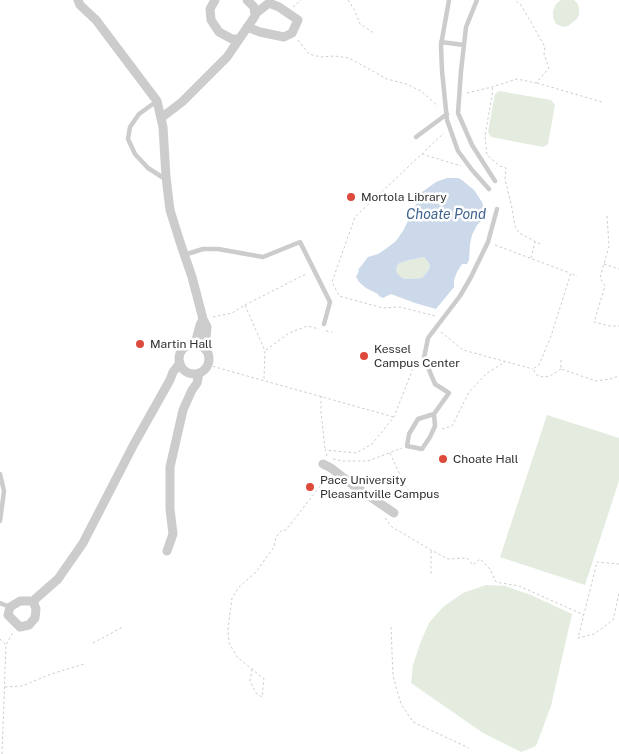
<!DOCTYPE html>
<html>
<head>
<meta charset="utf-8">
<style>
  body { margin:0 }
  canvas { display:block; background:#fff }
</style>
</head>
<body>
<canvas width="619" height="754"></canvas>
<script>
const g = document.querySelector('canvas').getContext('2d');
g.lineJoin = 'round';
function fillPath(path, color) {
  g.fillStyle = color;
  g.fill(path, 'evenodd');
}
function shape(rows) {
  const path = new Path2D();
  for (const r of rows) {
    if (r.length === 3) {
      path.moveTo(r[0] + r[2], r[1]);
      path.arc(r[0], r[1], r[2], 0, 2 * Math.PI);
      continue;
    }
    path.moveTo(r[0], r[1]);
    for (let i = 2; i < r.length; i += 2) path.lineTo(r[i], r[i + 1]);
  }
  return path;
}
function stroke(path, color, width, dash) {
  g.strokeStyle = color;
  g.lineWidth = width;
  g.lineCap = dash ? 'butt' : 'round';
  g.setLineDash(dash || []);
  g.stroke(path);
}
function write(font, color, halo, rows, align = 'center') {
  g.font = font + ' "Public Sans",sans-serif';
  g.lineWidth = 5;
  g.setLineDash([]);
  g.textBaseline = 'middle';
  g.strokeStyle = halo;
  g.fillStyle = color;
  for (const [text, x, y, turn = 0] of rows) {
    g.save();
    g.translate(x, y);
    g.rotate((+turn || 0) * Math.PI / 180);
    g.textAlign = isNaN(turn) ? turn : align;
    if (halo) g.strokeText(text, 0, 0);
    g.fillText(text, 0, 0);
    g.restore();
  }
}
const green = shape([
  [561,0,574,0,578,4,579,9,579,14,577,19,568,26,563,27,556,24,553,17,553,11,556,4],
  [499,91,551,100,555,105,548,144,543,147,491,137,488,132,495,94],
  [424,257,429,263,430,267,428,271,422,278,407,279,402,278,398,274,396,270,398,264,405,261],
  [547,415,619,438,619,481,585,585,500,557],
  [486,585,505,586,531,595,572,614,551,706,536,746,521,752,483,733,411,683,413,665,421,641,429,623,443,607,463,593]
]);
const water = shape([
  [447,178,458,178,462,180,474,190,482,202,484,209,483,219,477,225,472,235,470,244,469,260,467,264,462,264,457,272,454,280,454,287,436,309,415,303,391,294,383,298,379,296,378,294,366,288,359,282,356,277,359,271,358,270,368,257,378,254,387,248,396,241,403,231,422,192,436,182],
  [424,257,429,263,430,267,428,271,422,278,407,279,402,278,398,274,396,270,398,264,405,261]
]);
const path = shape([
  [348,0,355,11,360,24,374,33],
  [293,7,301,0],
  [298,40,309,54,321,57,335,56,349,58,387,79,406,84,421,91,438,106],
  [537,83,602,102],
  [492,88,493,90,485,136,487,155,500,166,506,168,505,179,512,208,515,226,519,233,540,244],
  [467,93,492,87,517,79,536,83,549,68,544,54,545,47,521,5,515,0],
  [422,154,461,166],
  [607,216,609,246,600,278,605,286,594,322,610,326,619,326],
  [495,245,570,273],
  [531,258,535,242],
  [604,264,619,269],
  [245,305,306,274],
  [435,316,400,307,383,308,339,296,332,282,355,217,444,133],
  [213,317,232,313,245,305,265,351,264,379],
  [326,331,332,332],
  [441,332,463,350,533,369],
  [266,350,289,333,307,326,319,329],
  [561,360,561,369,596,381,610,379,619,376],
  [208,365,394,417],
  [561,369,550,376,543,377,537,375,533,369,539,365,551,336,571,273,577,277],
  [321,396,321,412,325,449],
  [442,429,452,426,469,392,487,373,505,362],
  [390,453,406,488,412,493],
  [327,456,325,450,356,453,372,444,394,417,417,358],
  [333,459,343,461,368,461,402,448],
  [385,518,392,527,431,550,448,559,467,558,473,565,480,559,490,569,496,582,519,586,584,615],
  [431,551,431,574],
  [619,564,597,562,578,638,594,634,613,620,619,593],
  [391,627,393,676,401,704,413,722,469,748],
  [0,639,6,645],
  [93,643,123,627],
  [252,669,250,681,256,693,262,697,264,679,237,657,229,643,228,629,232,598,239,587,255,573,274,547,276,537,282,530,286,530,328,476],
  [5,687,22,686,51,674,84,664],
  [2,754,6,645,13,632]
]);
const service = shape([
  [449,0,441,45,442,71,447,120,458,151,472,170,489,189],
  [477,0,466,27,461,71,458,113,472,145,495,181],
  [441,42,464,45],
  [157,101,139,114,130,127,128,139,135,154,148,168,162,177,166,177],
  [416,137,447,114],
  [184,255,203,249,218,249,263,257,300,242,330,302,324,324],
  [434,414,435,426,430,437,422,449,407,446,409,434,418,419,434,414,449,393,435,384,424,358,428,338,460,296,471,277,488,242,497,209],
  [0,474,4,491,0,521],
  [0,603,10,607]
]);
const minor = shape([
  [78,0,80,5,96,20,157,101,163,127,166,177,170,210,180,242,192,277,203,319,207,327,205,349],
  [215,0,210,9,211,20,219,32,232,39,239,39],
  [247,27,260,32,284,37,292,33,298,20,279,7,269,3,255,14],
  [161,118,182,102,227,57,255,16,254,7,247,0],
  [195,344,200,325,203,319],
  [194,359,15],
  [323,464,331,468,353,485,394,513],
  [167,551,173,534,170,509,170,467,183,410,192,390,197,383,199,373],
  [33,601,20,601,10,607,8,615,20,627,29,625,35,618,36,609,33,601,58,579,83,543,134,444,170,380,173,372,180,363]
]);
const markers = [
  [351,197,5,"#dd493b"],
  [140,344,5,"#dd493b"],
  [364,356,5,"#dd493b"],
  [443,459,5,"#dd493b"],
  [310,487,5,"#dd493b"]
];
const poiNames = [
  ["Mortola Library",361,197],
  ["Martin Hall",150,344],
  ["Kessel",374,349],
  ["Campus Center",374,363],
  ["Choate Hall",453,459],
  ["Pace University",320,480],
  ["Pleasantville Campus",320,494]
];
const waterNames = [
  ["Choate Pond",446,215]
];
fillPath(green, '#e3ecde');
fillPath(water, '#cbd9ea');
stroke(path, '#ccc', 1, [2.5, 2.5]);
stroke(service, '#ccc', 4.5);
stroke(minor, '#ccc', 9);
for (const [x, y, r, color] of markers) {
  const dot = new Path2D();
  dot.arc(x, y, r, 0, 2 * Math.PI);
  g.fillStyle = color;
  g.fill(dot);
  stroke(dot, '#fff', 2);
}
write('12px', '#2f2f2f', '#fff', poiNames, 'left');
write('italic 14px', '#41648e', '#fff', waterNames);
</script>
</body>
</html>
